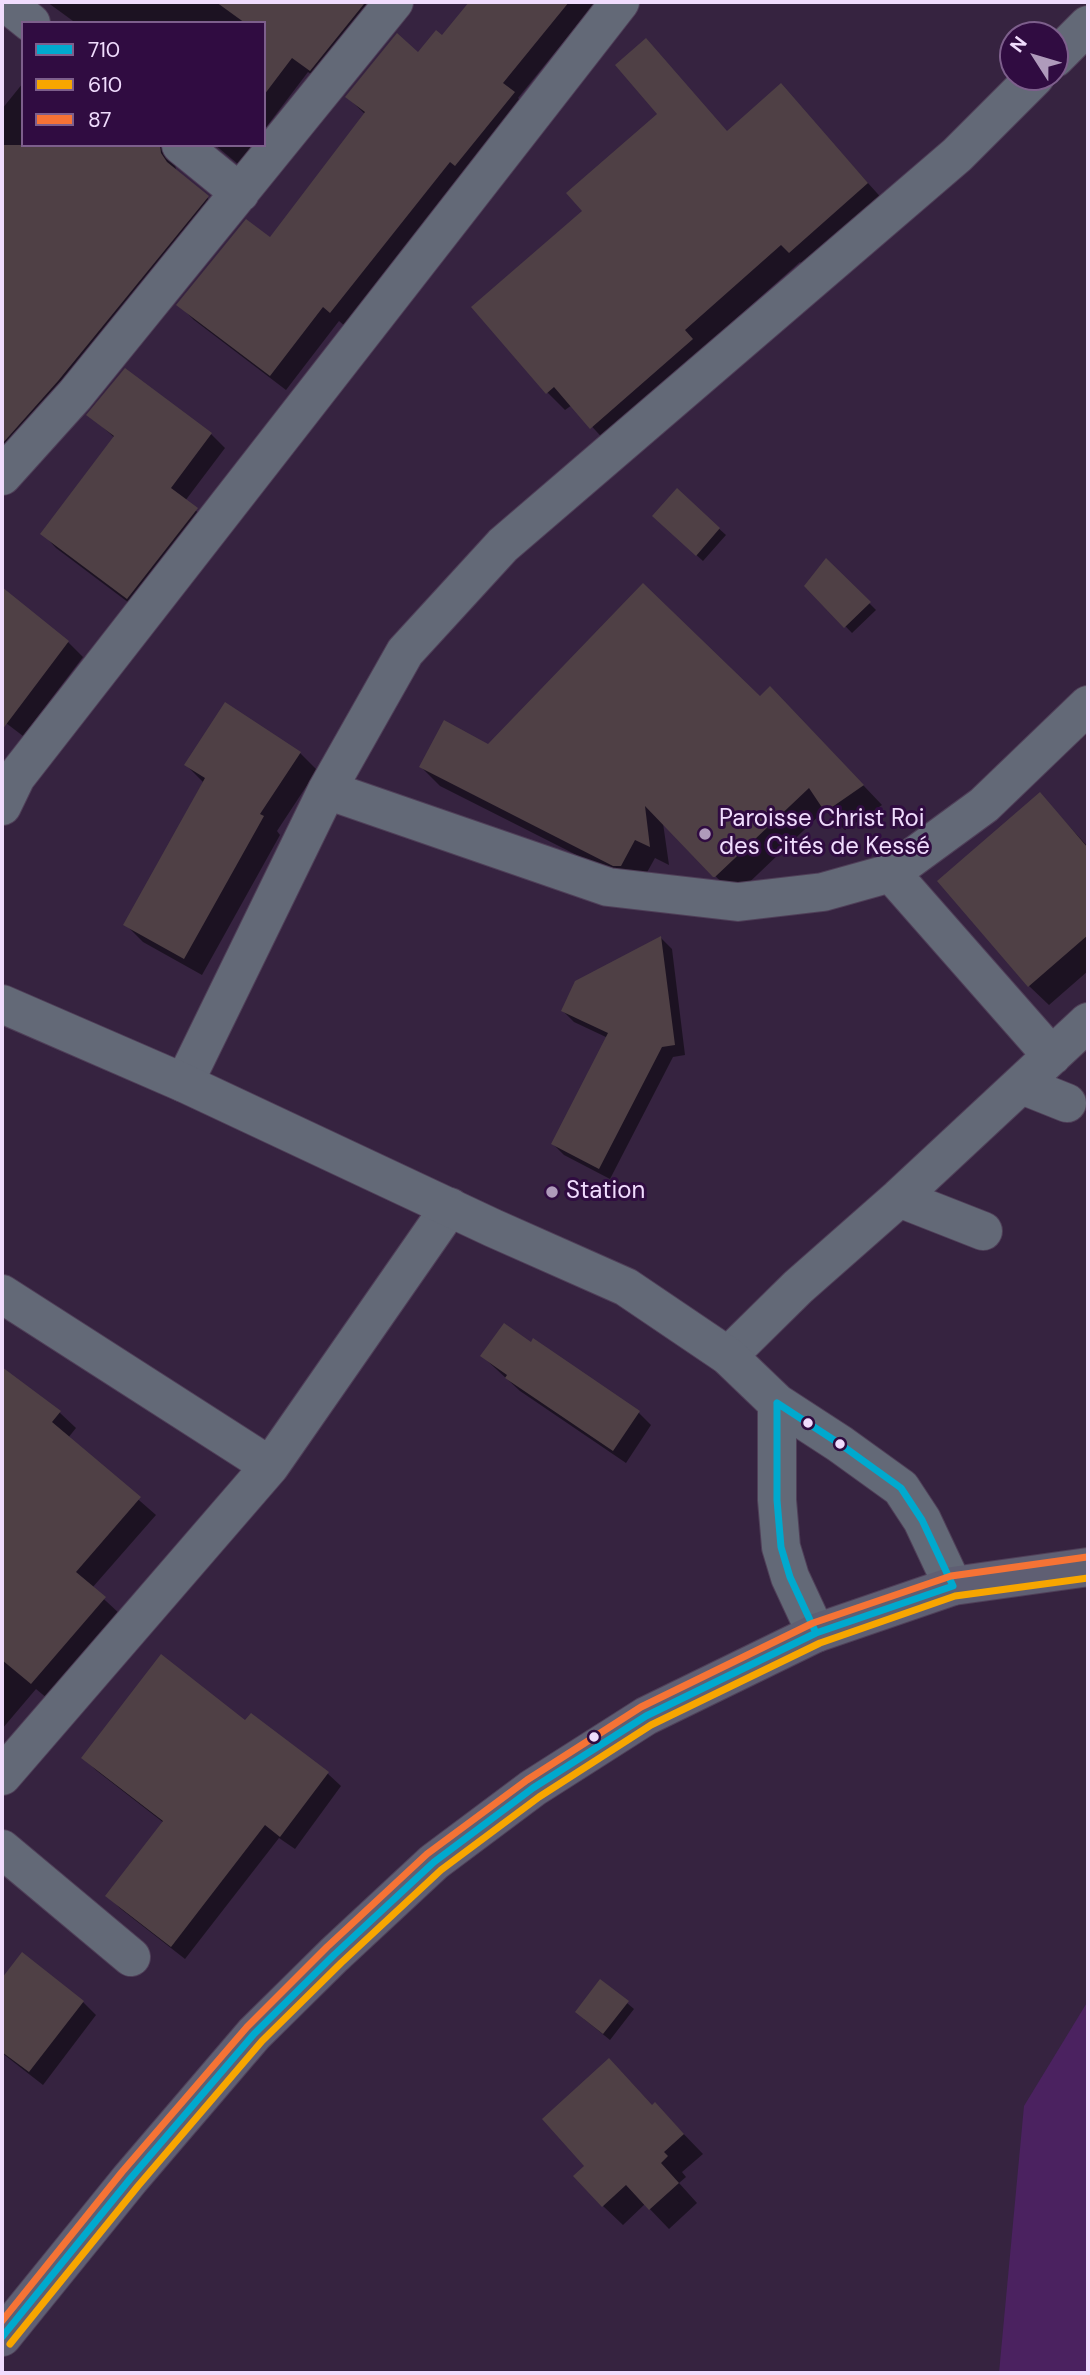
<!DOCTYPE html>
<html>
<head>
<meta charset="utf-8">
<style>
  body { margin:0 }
  #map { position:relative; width:1090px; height:2375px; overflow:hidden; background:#362340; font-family:"DM Sans",sans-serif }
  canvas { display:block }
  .frame { position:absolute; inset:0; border:4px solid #f0dcfd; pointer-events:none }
  .legend { position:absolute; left:21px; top:21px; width:245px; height:126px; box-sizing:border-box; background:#300c41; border:2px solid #7d5f8c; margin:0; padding:9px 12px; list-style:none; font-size:21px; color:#f0dcfd }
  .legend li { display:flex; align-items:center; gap:14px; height:35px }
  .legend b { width:35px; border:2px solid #7d5f8c }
  .north { position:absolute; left:999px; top:21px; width:70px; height:70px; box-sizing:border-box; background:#300c41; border:2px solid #7d5f8c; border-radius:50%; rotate:307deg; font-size:19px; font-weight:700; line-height:28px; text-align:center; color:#f0dcfd }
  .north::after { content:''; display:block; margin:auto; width:24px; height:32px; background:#af9bbb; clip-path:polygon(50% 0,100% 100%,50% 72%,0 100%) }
</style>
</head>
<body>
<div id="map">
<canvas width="1090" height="2375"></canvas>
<div class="frame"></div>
<ul class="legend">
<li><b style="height:9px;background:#00a9ce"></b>710</li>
<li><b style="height:9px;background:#f7a600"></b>610</li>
<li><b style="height:9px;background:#f57335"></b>87</li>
</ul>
<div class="north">N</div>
</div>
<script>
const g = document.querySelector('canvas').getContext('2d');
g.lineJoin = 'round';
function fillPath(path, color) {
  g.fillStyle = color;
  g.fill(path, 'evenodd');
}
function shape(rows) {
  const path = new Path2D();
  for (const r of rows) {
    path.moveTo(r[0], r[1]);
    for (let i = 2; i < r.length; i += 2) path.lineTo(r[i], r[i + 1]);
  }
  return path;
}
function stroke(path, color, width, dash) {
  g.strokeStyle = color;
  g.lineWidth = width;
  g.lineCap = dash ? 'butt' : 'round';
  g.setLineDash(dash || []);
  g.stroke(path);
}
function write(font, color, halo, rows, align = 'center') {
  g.font = font + ' "DM Sans",sans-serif';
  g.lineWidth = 6;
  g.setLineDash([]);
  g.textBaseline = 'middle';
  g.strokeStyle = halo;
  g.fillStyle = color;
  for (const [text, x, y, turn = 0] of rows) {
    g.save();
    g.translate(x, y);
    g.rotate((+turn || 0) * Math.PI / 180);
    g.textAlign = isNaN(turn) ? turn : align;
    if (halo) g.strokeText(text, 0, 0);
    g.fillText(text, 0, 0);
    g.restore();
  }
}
const green = shape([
  [1088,2001,1088,2373,999,2373,1024,2106]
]);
const shadow = shape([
  [47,2,395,2,326,85,308,72,264,130,264,23,71,23,73,21],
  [472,2,596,2,518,98,529,109,346,327,339,321,286,390,194,320,179,305,270,239,366,115,347,97,443,38],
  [23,83,23,145,180,145,174,157,176,170,223,212,2,475,2,109],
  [781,86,885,202,808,270,800,262,702,349,609,445,572,405,565,410,548,393,474,307,728,132],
  [215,145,253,145,238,164],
  [126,370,211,434,225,448,185,501,210,523,141,612,56,548,43,534,115,438,89,415],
  [677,491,726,535,703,561,661,523],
  [827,561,876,610,852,633,806,586],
  [2,589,68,642,83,657,23,736,2,720],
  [760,698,789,707,882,805,845,830,825,810,735,896,663,823,669,865,655,858,640,885,634,884,440,786,421,767,489,746],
  [300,753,317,770,277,831,280,835,202,975,143,942,126,925,203,782,186,765],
  [1040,794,1088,847,1088,971,1049,1005,1029,986],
  [661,938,672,949,685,1055,673,1057,610,1179,564,1155,553,1144,608,1038,574,1022,563,1011],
  [482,1356,639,1413,651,1425,626,1463,520,1391],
  [2,1392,59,1412,76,1428,68,1438,156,1515,92,1588,121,1615,48,1699,36,1689,2,1729],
  [246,1722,327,1773,341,1786,295,1849,279,1838,185,1959,121,1909,107,1896,164,1823,97,1771,83,1758],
  [22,1955,83,2002,96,2015,43,2085,2,2053,2,1981],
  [627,2003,634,2009,610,2040,584,2019],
  [653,2107,674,2124,703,2154,682,2172,686,2177,679,2183,697,2203,669,2229,645,2204,623,2225,603,2206]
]);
const building = shape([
  [216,2,361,2,364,4,310,71,292,58,264,95,264,23,245,23],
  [469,2,569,2,503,83,515,92,455,166,450,162,330,313,323,307,270,376,176,305,246,219,270,237,365,112,345,97,397,33,418,52,436,30,442,35],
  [646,38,727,131,781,83,868,183,789,253,781,245,685,330,693,339,590,429,554,387,546,394,471,307,582,211,566,193,657,114,615,65],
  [2,145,160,145,161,153,167,162,209,196,58,381,2,444],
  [125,368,212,433,171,488,198,508,127,599,40,534,114,436,86,415],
  [677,488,720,528,696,556,652,516],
  [826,558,871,602,844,628,804,586],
  [643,583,760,696,770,686,864,785,825,812,809,788,715,877,713,877,645,806,650,847,635,840,621,866,613,866,419,767,444,720,488,744],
  [2,587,69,641,2,730],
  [225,702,301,752,260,814,264,816,184,959,123,925,205,778,184,765],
  [1040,792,1088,848,1088,935,1028,987,937,881],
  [661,936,675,1045,662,1047,599,1169,551,1144,608,1033,561,1011,575,981],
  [504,1323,531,1342,533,1338,640,1411,613,1451,505,1378,507,1375,480,1356],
  [2,1367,61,1411,52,1422,141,1497,76,1572,106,1597,31,1684,2,1660],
  [161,1654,245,1720,251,1713,329,1772,280,1837,265,1825,171,1947,105,1896,163,1821,81,1758],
  [22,1952,84,2001,29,2072,2,2052,2,1978],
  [600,1979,629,2001,603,2034,575,2012],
  [609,2058,652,2105,655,2102,684,2134,664,2152,668,2156,661,2163,679,2183,649,2210,626,2185,602,2207,573,2176,584,2166,542,2119]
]);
const minor = shape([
  [5,2,31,23],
  [1055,58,1088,25],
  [181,145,240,193],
  [2,476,75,395,394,2],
  [327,790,608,887,738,902,823,892,891,873,984,805,1088,705],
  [2,806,16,777,620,2],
  [891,873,1052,1056],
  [184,1083,327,790,405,652,503,545,957,155,1035,77],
  [1022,1085,1067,1103],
  [899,1198,983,1231],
  [2,1294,270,1466],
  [728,1356,798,1287,899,1198,1088,1022],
  [2,1776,270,1466,450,1207],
  [2,1849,131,1957]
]);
const tertiary = shape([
  [2,1004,184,1083,493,1228,626,1287,728,1356,777,1403,840,1444,901,1488,922,1520,953,1586],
  [777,1403,777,1500,781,1547,790,1577,816,1633]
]);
const secondary = shape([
  [2,2337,130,2179,254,2034,334,1955,434,1862,533,1788,646,1716,816,1633,953,1586,1088,1567]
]);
const bus1 = shape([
  [777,1403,777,1500,781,1547,790,1577,816,1633],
  [2,2337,130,2179,254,2034,334,1955,434,1862,533,1788,646,1716,816,1633,953,1586,922,1520,901,1488,840,1444,777,1403]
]);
const bus2 = shape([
  [10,2344,138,2186,262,2041,341,1963,441,1870,539,1797,651,1725,820,1643,955,1596,1088,1578]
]);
const bus3 = shape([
  [2,2321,122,2172,247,2027,327,1947,427,1854,527,1780,641,1707,813,1623,951,1576,1087,1557]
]);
const markers = [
  [705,834,7,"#af9bbb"],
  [552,1192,7,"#af9bbb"],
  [808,1423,6,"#f0dcfd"],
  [840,1444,6,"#f0dcfd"],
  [594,1737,6,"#f0dcfd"]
];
const poiNames = [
  ["Paroisse Christ Roi",719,820],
  ["des Cités de Kessé",719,848],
  ["Station",566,1192]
];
fillPath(green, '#4b2260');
fillPath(shadow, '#0007');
fillPath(building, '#4f4045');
stroke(minor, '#4f3f58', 40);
stroke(tertiary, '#4f3f58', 40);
stroke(secondary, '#4f3f58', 40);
stroke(minor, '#636977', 38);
stroke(tertiary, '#636977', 38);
stroke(secondary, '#5f5f73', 38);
stroke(bus1, '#00a9ce', 7);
stroke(bus2, '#f7a600', 7);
stroke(bus3, '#f57335', 7);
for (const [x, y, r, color] of markers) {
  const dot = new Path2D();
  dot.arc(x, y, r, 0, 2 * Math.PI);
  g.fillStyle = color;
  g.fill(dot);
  stroke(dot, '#300c41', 2.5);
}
write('24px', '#f0dcfd', '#300c41', poiNames, 'left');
</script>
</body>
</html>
